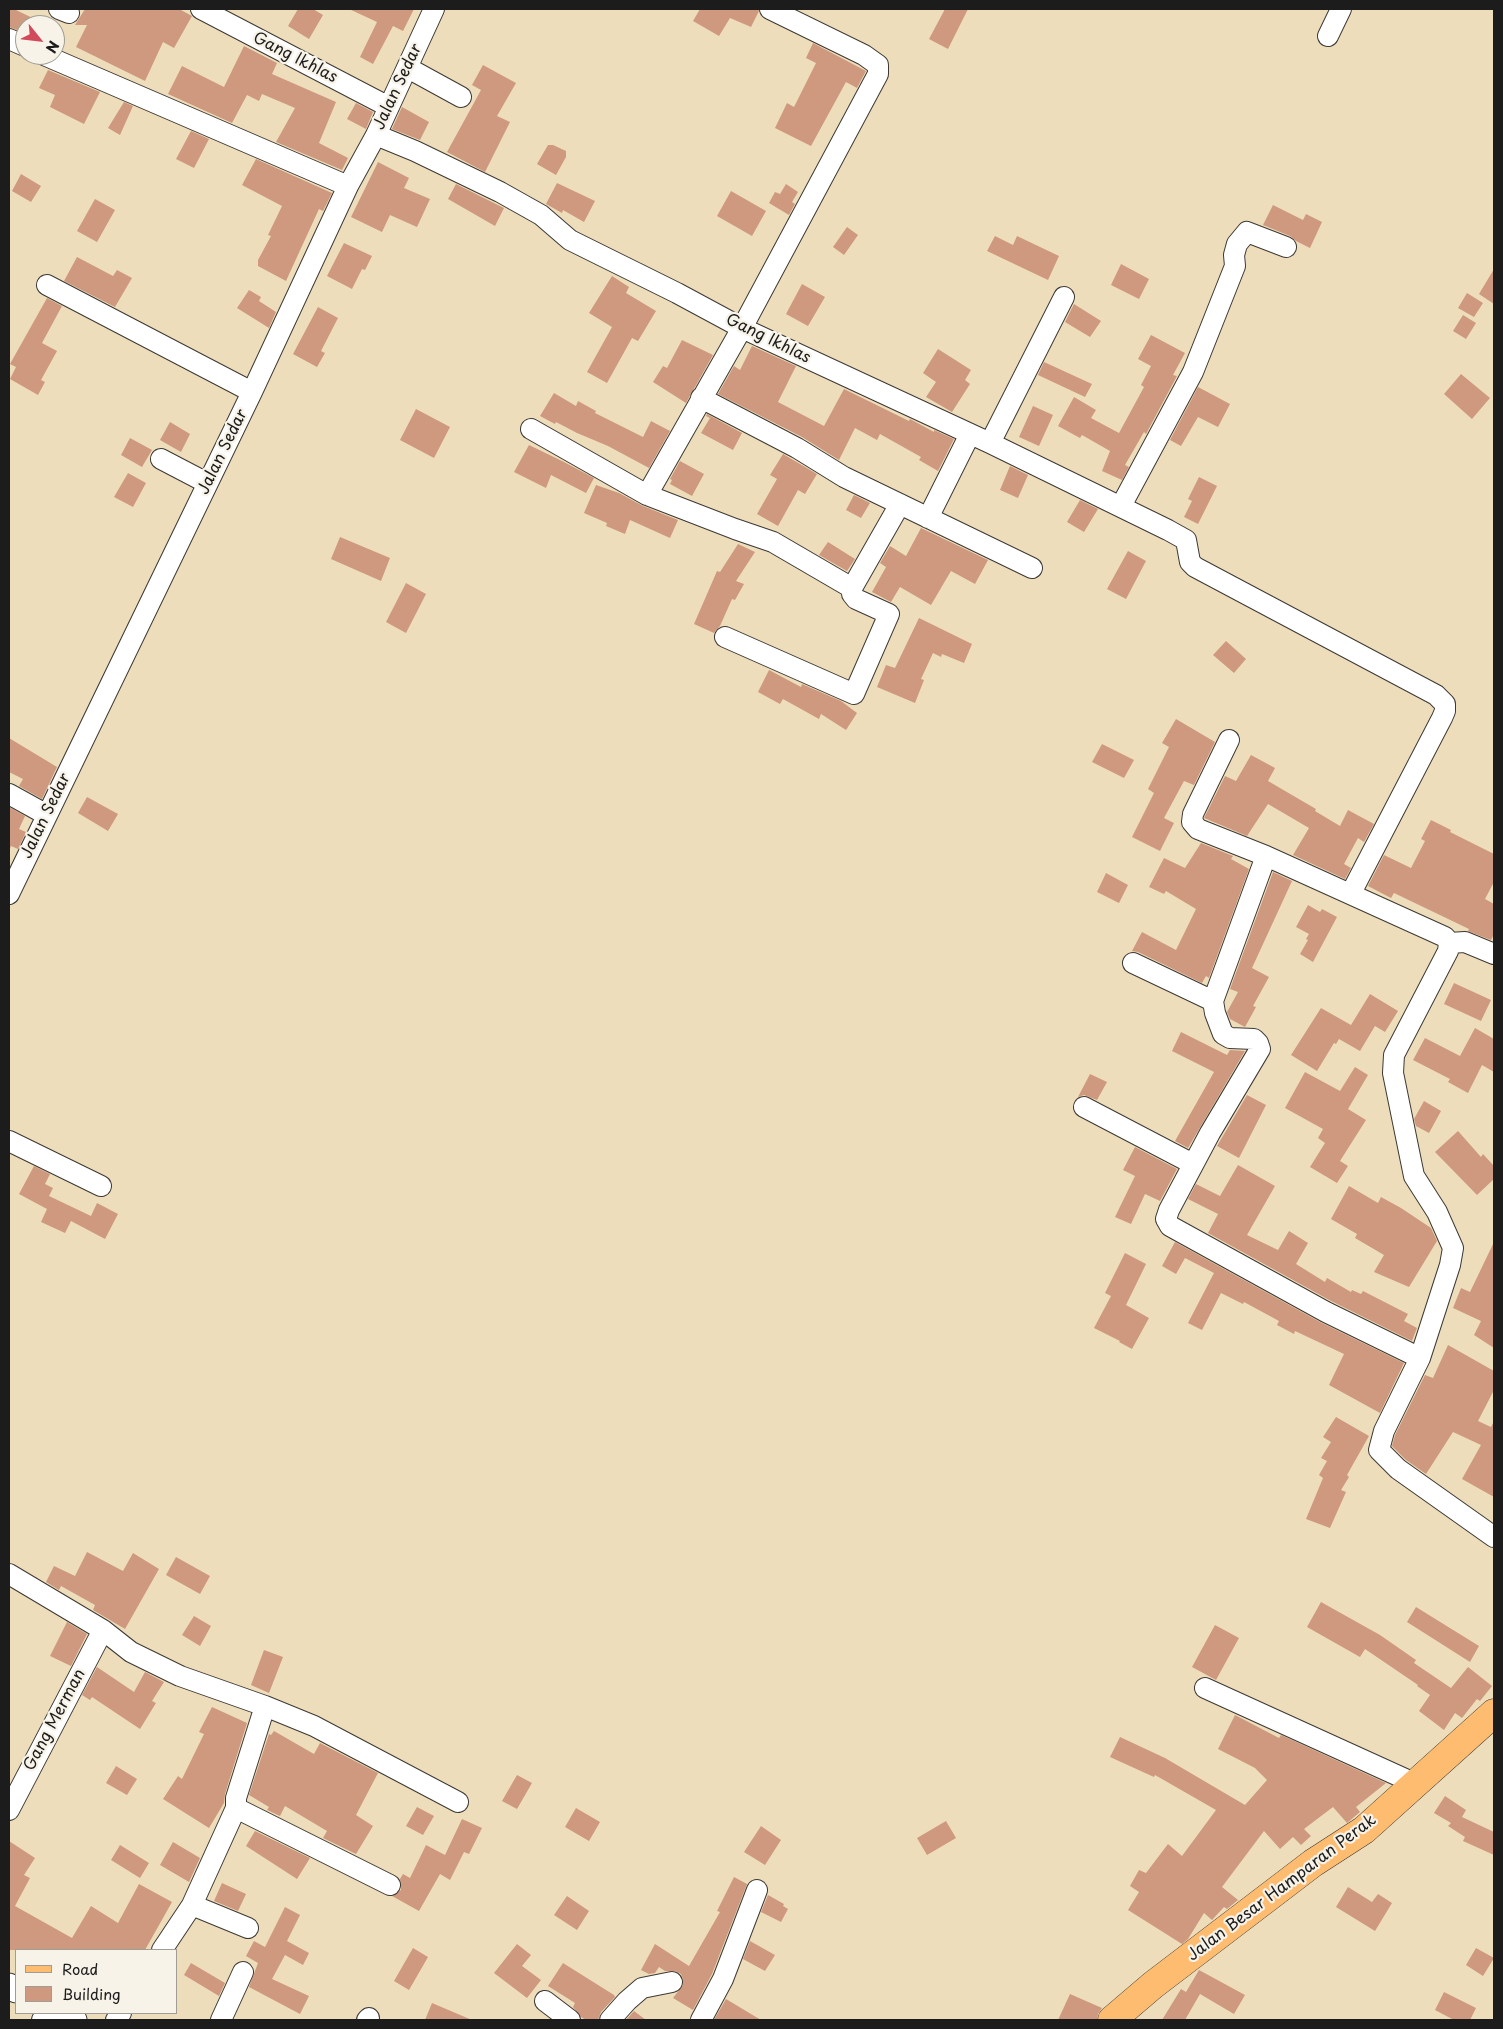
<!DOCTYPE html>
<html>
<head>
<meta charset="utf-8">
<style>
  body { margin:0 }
  #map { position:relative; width:1503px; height:2029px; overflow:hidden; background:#edb; font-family:"Playpen Sans",sans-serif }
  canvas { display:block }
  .frame { position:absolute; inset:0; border:10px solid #1c1c1c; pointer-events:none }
  .legend { position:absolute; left:15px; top:1949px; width:162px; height:65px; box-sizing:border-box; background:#f7f3e8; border:1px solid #9f9d96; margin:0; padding:6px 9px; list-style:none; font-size:15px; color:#1c1c1c }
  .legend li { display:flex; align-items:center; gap:10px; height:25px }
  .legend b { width:25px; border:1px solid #9f9d96 }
  .north { position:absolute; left:15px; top:15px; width:50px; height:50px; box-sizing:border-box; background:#f7f3e8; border:1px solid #9f9d96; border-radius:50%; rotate:119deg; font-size:14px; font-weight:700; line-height:20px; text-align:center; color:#1c1c1c }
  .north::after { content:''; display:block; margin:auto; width:18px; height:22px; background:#d1495b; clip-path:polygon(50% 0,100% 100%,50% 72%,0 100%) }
</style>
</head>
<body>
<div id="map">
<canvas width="1503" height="2029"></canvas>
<div class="frame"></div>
<ul class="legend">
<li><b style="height:6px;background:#febc70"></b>Road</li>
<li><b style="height:14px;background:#ce997e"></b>Building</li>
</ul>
<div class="north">N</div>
</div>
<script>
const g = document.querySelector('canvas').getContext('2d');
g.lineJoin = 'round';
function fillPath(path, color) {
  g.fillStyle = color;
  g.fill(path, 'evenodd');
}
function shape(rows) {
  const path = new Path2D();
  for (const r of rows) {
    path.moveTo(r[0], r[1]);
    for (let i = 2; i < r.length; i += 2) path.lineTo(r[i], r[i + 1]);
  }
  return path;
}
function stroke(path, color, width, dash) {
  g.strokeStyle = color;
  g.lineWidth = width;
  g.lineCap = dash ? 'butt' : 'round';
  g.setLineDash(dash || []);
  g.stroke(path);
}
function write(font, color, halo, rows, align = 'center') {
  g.font = font + ' "Playpen Sans",sans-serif';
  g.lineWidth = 4.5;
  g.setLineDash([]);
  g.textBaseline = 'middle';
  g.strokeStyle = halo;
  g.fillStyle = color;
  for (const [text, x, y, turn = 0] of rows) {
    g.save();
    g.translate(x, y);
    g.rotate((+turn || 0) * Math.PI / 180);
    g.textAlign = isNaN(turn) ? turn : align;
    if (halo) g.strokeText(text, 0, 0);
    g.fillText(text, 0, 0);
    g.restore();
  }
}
const building = shape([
  [9,9,14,9,47,25,25,25,25,33,9,27],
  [85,9,179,9,192,16,174,48,163,42,145,81,76,47,87,25,75,25],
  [298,9,313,9,323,15,309,39,288,26],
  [349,9,414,9,403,31,393,26,373,64,360,57,377,22],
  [700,9,758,9,759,11,751,27,730,18,719,36,693,21],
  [945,9,968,9,948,49,929,39],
  [813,43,866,71,857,88,846,82,811,146,775,128,787,103,794,107,816,63,806,58],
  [244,46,277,63,272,74,336,102,319,143,348,158,342,170,276,142,295,108,262,94,259,101,247,95,232,123,168,94,182,66,224,87],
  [483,65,516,83,497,116,510,122,485,172,447,152,481,90,472,85],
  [48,70,100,92,84,124,50,107,55,95,39,88],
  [124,102,133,106,120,135,108,128],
  [356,103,373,112,366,129,347,119],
  [402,107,429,122,420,140,392,129],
  [191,131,209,139,194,168,176,159],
  [548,145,553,145,566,151,566,157,556,175,537,164],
  [256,159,332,193,323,211,319,209,286,281,258,266,258,260,271,236,268,235,282,206,242,185],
  [378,162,409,178,404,188,430,199,417,227,390,215,382,232,351,217],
  [21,174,41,186,31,202,12,191],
  [557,183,595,201,584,222,563,210,562,213,546,204],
  [456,184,504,208,495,226,448,199],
  [786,184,798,192,792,202,795,204,789,215,769,203,775,192,780,194],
  [731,191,766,211,752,236,717,216],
  [95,199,115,210,97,242,77,231],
  [1273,205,1303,220,1306,214,1322,222,1310,248,1296,241,1290,236,1263,225],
  [847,227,858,235,844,255,833,247],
  [995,236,1013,245,1017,236,1059,256,1048,280,987,251],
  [344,243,372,256,365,270,362,269,352,289,327,276],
  [77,257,113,276,117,270,132,278,115,307,64,281],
  [1121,264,1149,279,1139,299,1111,285],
  [1494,269,1494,304,1479,294],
  [612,276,629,287,626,293,656,311,638,341,632,338,607,383,587,372,612,327,589,313],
  [802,284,825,297,808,326,786,314],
  [249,290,261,297,259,301,276,312,269,328,237,308],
  [1467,293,1483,303,1474,317,1458,308],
  [47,298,62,306,42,343,57,351,41,380,45,382,38,395,10,379,16,367,10,364],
  [1074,304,1101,321,1090,337,1065,322],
  [318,307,338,318,321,351,325,353,317,367,293,354],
  [1463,315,1476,323,1466,339,1453,331],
  [1151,335,1185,353,1173,375,1177,376,1146,434,1144,432,1125,465,1129,467,1122,480,1102,471,1110,451,1082,435,1080,438,1058,426,1074,397,1096,410,1091,418,1119,433,1144,387,1141,385,1151,366,1138,359],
  [682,340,713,355,686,403,653,382,663,366,667,368],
  [752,346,796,366,778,402,824,426,844,389,909,421,910,419,934,432,934,430,954,439,938,471,919,460,921,457,880,434,877,440,855,428,839,460,802,437,718,394,734,366,740,370],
  [938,349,971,370,965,380,970,384,952,412,926,397,936,382,923,373],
  [1044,362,1092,384,1085,397,1038,375],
  [1461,374,1490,398,1472,419,1444,394],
  [1198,387,1230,404,1218,427,1198,417,1181,446,1170,440],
  [554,393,576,406,578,401,596,411,595,413,643,437,651,421,670,431,649,468,608,446,577,433,556,422,555,424,540,416],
  [1033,406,1053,415,1039,446,1019,437],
  [416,409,450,427,434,458,400,440],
  [707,414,742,433,733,450,701,433,710,418,706,416],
  [170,422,190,434,181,452,160,440],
  [130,438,152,450,142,467,121,455],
  [529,445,564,462,594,478,586,493,551,475,546,488,514,472],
  [783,454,817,474,805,494,798,490,778,526,757,514,777,479,770,475],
  [680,461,704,474,692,496,670,484,672,480,670,479],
  [1010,466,1028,475,1018,498,1000,490],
  [128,473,146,483,133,507,114,497],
  [1199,477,1217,486,1198,524,1184,517,1192,501,1188,499],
  [596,485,619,493,643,506,678,520,670,538,630,520,625,534,606,526,607,523,584,513],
  [854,495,870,503,861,518,846,510],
  [1080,500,1098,509,1084,532,1067,522],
  [921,528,988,560,975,584,951,571,931,605,900,587,891,602,872,592,886,567,880,563,890,546,906,556],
  [340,537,390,558,381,581,331,559],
  [828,542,855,559,847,571,819,555],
  [738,544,755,552,736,581,744,584,735,600,732,599,720,626,714,633,694,624,717,571,720,572],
  [1128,551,1146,561,1126,599,1107,589],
  [406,583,426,594,406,633,386,622],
  [919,618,972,644,964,663,942,654,941,657,933,653,921,679,924,680,915,703,877,687,886,665,895,668],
  [1226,641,1246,659,1234,673,1213,655],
  [769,670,801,687,802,684,841,701,857,713,846,730,821,714,819,719,783,699,780,704,758,692],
  [1176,719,1215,742,1194,785,1184,781,1164,818,1174,823,1160,851,1132,837,1154,793,1148,789,1169,747,1162,743],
  [9,738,57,767,42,799,19,786,23,779,9,772],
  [1102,744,1134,760,1124,778,1092,762],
  [1251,755,1275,768,1268,781,1316,809,1315,811,1340,826,1348,810,1374,824,1364,842,1358,838,1344,864,1351,868,1345,879,1293,855,1309,828,1268,804,1247,836,1204,818,1225,776,1236,781],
  [87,797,118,814,108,831,78,813],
  [9,807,25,816,19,829,26,832,18,849,11,846,9,851],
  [1431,820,1451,830,1450,832,1494,854,1494,882,1485,899,1494,904,1494,934,1491,940,1468,931,1469,929,1394,893,1391,898,1368,886,1384,855,1411,868,1425,841,1421,839],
  [1201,843,1233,856,1231,859,1249,869,1209,978,1206,976,1202,983,1138,952,1132,951,1142,932,1176,950,1196,909,1166,891,1164,894,1149,887,1164,858,1185,868],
  [1273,872,1292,881,1252,968,1269,977,1253,1006,1256,1007,1245,1027,1230,1019,1227,1012,1238,992,1230,989],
  [1106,873,1128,885,1119,903,1097,892],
  [1308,905,1320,912,1322,909,1337,917,1313,962,1300,954,1308,940,1306,939,1309,934,1296,927],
  [1454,983,1491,1000,1481,1021,1444,1004],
  [1370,994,1398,1011,1385,1032,1375,1026,1360,1051,1339,1039,1336,1044,1334,1043,1317,1071,1291,1055,1321,1008,1351,1025],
  [1475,1028,1494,1039,1494,1072,1482,1065,1468,1093,1448,1082,1450,1079,1413,1060,1425,1038,1460,1056],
  [1181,1032,1227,1055,1230,1050,1245,1051,1188,1148,1175,1141,1214,1072,1172,1051],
  [1355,1067,1368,1075,1348,1109,1366,1120,1340,1161,1348,1166,1337,1183,1310,1167,1325,1143,1318,1138,1323,1129,1285,1108,1305,1072,1340,1091],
  [1090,1074,1107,1082,1097,1100,1084,1095,1078,1097],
  [1247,1095,1266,1105,1239,1158,1217,1146],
  [1424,1101,1441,1111,1429,1133,1416,1126,1414,1119],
  [1458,1131,1481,1157,1483,1154,1494,1166,1494,1179,1477,1195,1435,1152],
  [1135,1147,1177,1169,1160,1201,1145,1194,1131,1224,1115,1217,1135,1176,1123,1170],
  [1238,1165,1275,1186,1247,1235,1278,1250,1289,1231,1308,1243,1296,1264,1325,1282,1327,1278,1351,1292,1352,1290,1361,1294,1363,1291,1408,1314,1404,1321,1417,1328,1412,1341,1331,1301,1208,1233,1218,1214,1188,1199,1196,1184,1220,1196],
  [34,1166,50,1174,45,1184,53,1188,49,1196,91,1216,97,1203,118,1214,105,1239,71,1221,65,1233,41,1222,47,1209,19,1194],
  [1349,1186,1378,1203,1381,1197,1401,1208,1431,1228,1437,1241,1409,1287,1374,1272,1384,1255,1355,1238,1357,1234,1331,1219],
  [1175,1242,1320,1322,1404,1363,1380,1413,1329,1385,1344,1354,1295,1331,1294,1334,1277,1325,1279,1321,1244,1302,1243,1304,1221,1293,1202,1330,1188,1323,1214,1273,1185,1258,1176,1274,1162,1266],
  [1494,1242,1494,1348,1474,1335,1481,1321,1453,1308,1461,1288,1470,1292],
  [1125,1253,1146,1264,1126,1305,1149,1318,1132,1349,1119,1342,1120,1341,1094,1328,1111,1296,1105,1293],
  [1448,1345,1494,1371,1494,1390,1478,1421,1491,1427,1494,1421,1494,1497,1462,1479,1481,1445,1453,1432,1426,1474,1406,1460,1392,1446,1395,1435,1425,1375,1433,1378],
  [1336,1417,1369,1436,1347,1475,1349,1477,1341,1490,1346,1492,1330,1528,1306,1519,1323,1478,1319,1475,1327,1461,1321,1458,1331,1442,1323,1437],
  [87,1552,123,1571,133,1553,159,1569,125,1629,93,1610,95,1605,61,1586,59,1590,46,1582,54,1566,75,1576],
  [176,1557,210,1576,200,1594,166,1575],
  [1321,1602,1380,1635,1416,1660,1414,1663,1451,1688,1468,1667,1492,1686,1480,1701,1477,1699,1462,1718,1455,1713,1444,1730,1419,1711,1430,1695,1417,1686,1418,1685,1365,1649,1360,1657,1307,1627],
  [1416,1607,1479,1646,1470,1662,1407,1622],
  [194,1616,211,1626,200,1646,182,1635],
  [67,1622,87,1634,71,1666,50,1656],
  [1215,1625,1239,1638,1216,1680,1192,1667],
  [264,1650,283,1657,269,1693,251,1685],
  [97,1667,134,1692,145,1672,164,1682,152,1701,156,1703,140,1729,92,1697,90,1700,82,1695],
  [212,1707,247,1723,225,1794,224,1803,209,1828,163,1799,178,1776,182,1779,204,1734,199,1732],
  [1235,1715,1279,1738,1281,1735,1386,1783,1356,1807,1360,1812,1347,1823,1333,1807,1304,1829,1311,1836,1301,1845,1293,1837,1280,1849,1264,1831,1222,1887,1238,1900,1227,1909,1224,1907,1212,1920,1204,1913,1188,1939,1182,1944,1128,1910,1139,1892,1130,1886,1139,1870,1146,1873,1168,1844,1182,1856,1216,1810,1155,1775,1154,1777,1110,1757,1120,1737,1165,1758,1245,1805,1267,1780,1255,1768,1218,1749],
  [274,1731,314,1754,320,1743,378,1773,356,1815,373,1826,356,1854,323,1838,327,1831,285,1806,280,1816,267,1810,269,1807,249,1795,269,1734,271,1735],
  [116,1766,137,1779,127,1795,106,1783],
  [517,1775,532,1783,517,1809,502,1801],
  [1445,1796,1466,1810,1462,1817,1494,1832,1494,1855,1463,1841,1465,1837,1448,1826,1451,1823,1434,1813],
  [417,1807,434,1816,423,1835,406,1826],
  [576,1808,600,1822,589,1841,565,1827],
  [462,1819,482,1828,469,1854,464,1852,450,1880,440,1874,419,1911,392,1896,401,1890,400,1879,403,1874,410,1878,426,1845,445,1855],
  [946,1821,956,1838,927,1855,917,1838],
  [761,1826,781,1840,765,1865,744,1852],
  [255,1831,310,1858,297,1879,246,1846],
  [9,1841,35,1858,24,1875,30,1878,15,1906,72,1938,91,1906,118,1923,139,1884,172,1902,145,1950,9,1950],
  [173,1842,200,1858,189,1882,160,1865],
  [120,1845,149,1863,140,1878,111,1860],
  [734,1877,747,1884,712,1974,693,2010,673,1998,683,1985,683,1979,681,1974,675,1971,665,1971,659,1967,655,1973,649,1974,641,1970,655,1944,689,1966,720,1912,717,1911],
  [222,1883,246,1894,238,1911,214,1901],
  [1348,1887,1372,1902,1378,1894,1392,1903,1375,1931,1336,1907],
  [768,1895,784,1904,783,1906,788,1909,781,1922,761,1912],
  [567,1896,589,1911,577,1930,554,1915],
  [285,1907,300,1915,287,1941,309,1953,303,1965,285,1955,272,1979,309,1996,300,2014,249,1987,258,1963,246,1956,254,1941,265,1947],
  [750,1941,775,1955,765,1971,743,1959],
  [517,1944,531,1955,522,1966,541,1980,527,1998,494,1973],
  [413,1948,428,1957,409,1990,394,1981],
  [1476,1948,1494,1958,1483,1976,1466,1965],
  [191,1963,225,1983,219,1996,184,1975],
  [563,1963,614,1995,615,1997,601,2012,598,2020,586,2020,581,2017,573,2007,575,2003,548,1986],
  [1199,1970,1245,1995,1234,2014,1200,1994,1185,2020,1162,2020,1181,1989,1186,1992],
  [1444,1992,1476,2008,1470,2020,1454,2020,1435,2010],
  [1070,1994,1102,2008,1098,2014,1097,2020,1058,2020],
  [726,1999,761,2020,714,2020],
  [432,2003,472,2020,425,2020],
  [634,2011,646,2020,626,2020]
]);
const minor = shape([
  [59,9,69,13],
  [201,9,389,107],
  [1328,36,1341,9],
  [9,39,25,46],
  [44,55,348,186],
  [408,68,461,97],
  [376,135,415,151,500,192,541,215,570,240,677,293,742,328,990,443,1168,530,1186,540,1190,562,1195,567,1436,695,1445,704,1445,711,1442,718,1351,893],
  [47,285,252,392],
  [701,398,797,448,844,477,1032,568],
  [531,429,647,495,735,529,773,542,852,588,900,504],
  [990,443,1064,297],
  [161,459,207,483],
  [647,495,742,328,878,74,878,65,864,55,770,9],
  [1121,506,1193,372,1235,266,1234,255,1237,244,1247,232,1286,247],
  [928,518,970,434],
  [725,637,854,694,889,614,856,599,852,594,852,588],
  [1229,740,1193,814,1192,822,1198,829,1266,856,1213,1001,1215,1013,1223,1034,1230,1038,1254,1039,1258,1043,1260,1049,1210,1133,1169,1210,1166,1219,1170,1226,1326,1312,1420,1358],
  [9,794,47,815],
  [1266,856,1445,937,1449,943,1448,951,1394,1055,1393,1073,1414,1176,1437,1212,1453,1248,1450,1265,1420,1358,1384,1431,1379,1450,1398,1469,1494,1537],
  [9,894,252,392,348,186,376,135,434,9],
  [1449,943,1465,942,1494,954],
  [1133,963,1213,1001],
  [1084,1107,1193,1164],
  [9,1141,101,1186],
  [9,1574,103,1630,131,1652,180,1676,265,1706,314,1726,458,1802],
  [1205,1688,1414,1783],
  [236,1808,390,1885],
  [9,1810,103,1630],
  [192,1905,248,1928],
  [162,1950,192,1905,236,1808,236,1798,265,1706],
  [545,2001,570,2020],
  [42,2020,46,2013],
  [116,2020,121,2013],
  [221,2020,243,1972],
  [367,2020,369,2018],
  [610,2020,627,2001,642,1988,672,1982],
  [701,2020,723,1979,757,1890]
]);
const tertiary = shape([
  [9,1986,16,1990],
  [60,2013,74,2020]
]);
const primary = shape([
  [1112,2020,1153,1985,1313,1863,1364,1830,1494,1713]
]);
const streetNames = [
  ["Gang Ikhlas",295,58,27],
  ["Jalan Sedar",398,87,-65],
  ["Gang Ikhlas",768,339,26],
  ["Jalan Sedar",223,452,-64],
  ["Jalan Sedar",46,816,-64],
  ["Gang Merman",55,1720,-62],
  ["Jalan Besar Hamparan Perak",1282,1888,-37]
];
fillPath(building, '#ce997e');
stroke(minor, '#3c3934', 22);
stroke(tertiary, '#3c3934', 27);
stroke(primary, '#3c3934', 29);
stroke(minor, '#fff', 20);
stroke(tertiary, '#fff', 25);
stroke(primary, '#febc70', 28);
write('16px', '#1c1c1c', '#f7f3e8', streetNames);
</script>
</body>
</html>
